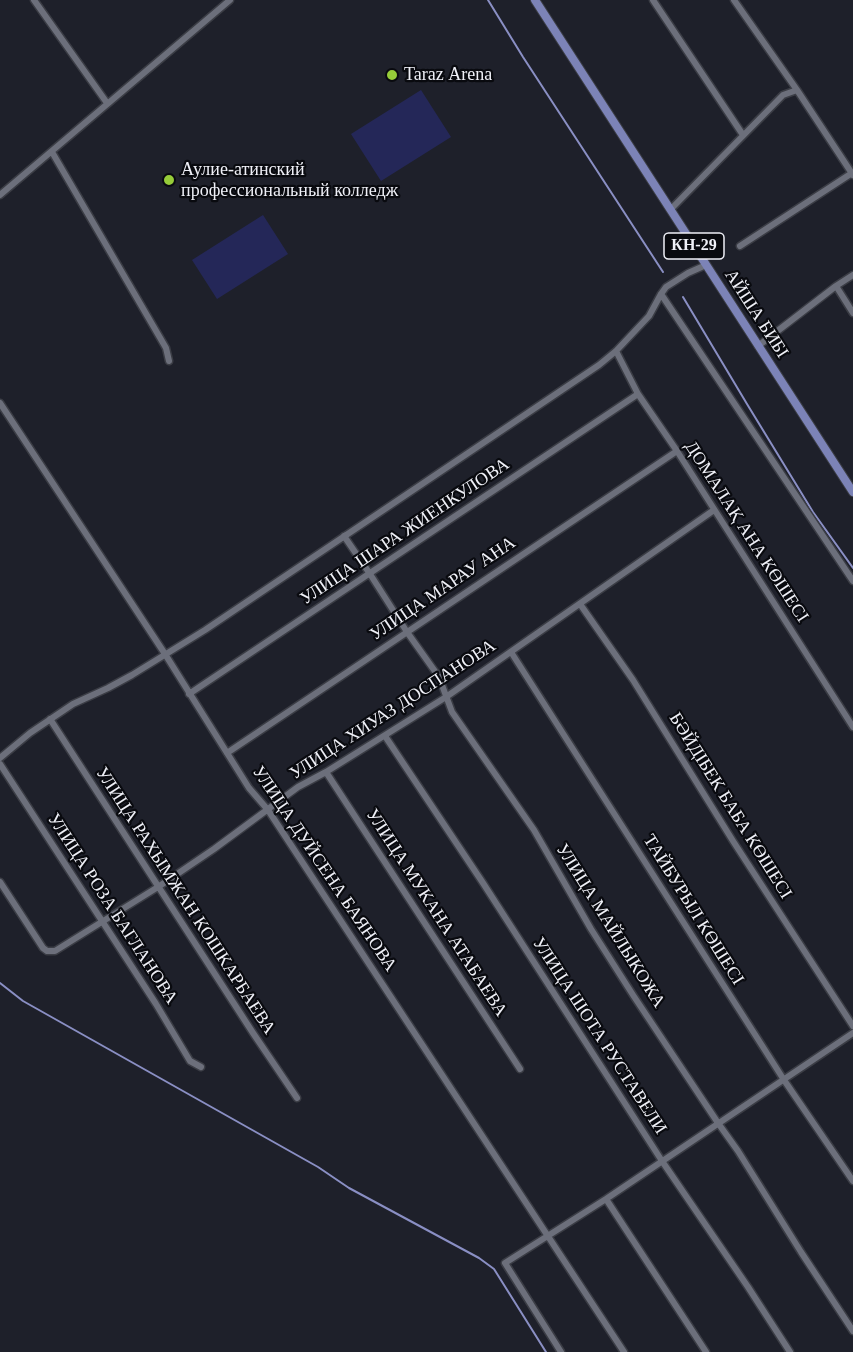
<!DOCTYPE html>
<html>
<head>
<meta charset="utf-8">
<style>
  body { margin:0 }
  canvas { display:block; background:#1e202a }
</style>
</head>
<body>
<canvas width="853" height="1352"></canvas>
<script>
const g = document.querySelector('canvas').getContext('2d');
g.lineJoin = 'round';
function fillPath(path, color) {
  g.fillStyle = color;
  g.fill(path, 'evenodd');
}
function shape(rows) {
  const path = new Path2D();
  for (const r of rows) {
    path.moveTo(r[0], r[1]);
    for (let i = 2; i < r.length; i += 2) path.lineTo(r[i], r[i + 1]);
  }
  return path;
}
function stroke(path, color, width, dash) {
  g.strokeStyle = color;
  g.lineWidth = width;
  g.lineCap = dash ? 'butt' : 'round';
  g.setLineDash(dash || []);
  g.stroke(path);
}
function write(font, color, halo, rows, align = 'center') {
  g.font = font + ' "Times New Roman",serif';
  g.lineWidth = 4.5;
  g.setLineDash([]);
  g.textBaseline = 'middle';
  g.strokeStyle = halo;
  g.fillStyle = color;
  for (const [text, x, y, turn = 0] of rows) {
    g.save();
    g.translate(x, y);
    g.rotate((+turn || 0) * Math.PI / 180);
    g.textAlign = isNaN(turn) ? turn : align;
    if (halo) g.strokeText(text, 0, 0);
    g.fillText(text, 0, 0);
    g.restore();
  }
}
const green = shape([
  [421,90,451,137,381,181,351,134],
  [263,215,288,254,217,299,192,260]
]);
const stream = shape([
  [488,0,523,57,663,272],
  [683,297,747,404,813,512,853,568],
  [0,983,23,1001,318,1167,349,1188,479,1258,494,1269,546,1352]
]);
const minor = shape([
  [34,0,107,103],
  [653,0,743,135],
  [734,0,797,90,853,175],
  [52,152,166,348,169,361],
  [0,195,230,0],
  [671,209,783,95,797,90],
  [740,246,852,173],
  [836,286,853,313],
  [661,294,853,581],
  [758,346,836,286,853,275],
  [616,351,638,394,677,451,853,727],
  [0,403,165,654,249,788,268,810,624,1352],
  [344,536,370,574,407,632,439,677,452,712,534,830,591,929,633,995,718,1123,738,1151,801,1252,853,1331],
  [580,604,633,680,733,841,853,1026],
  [511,652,784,1080,853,1181],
  [189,694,638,394],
  [50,719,253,1033,297,1098],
  [385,736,483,883,662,1161,748,1287,790,1352],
  [227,753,677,451],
  [0,758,30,733,73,704,108,688,132,675,205,630,599,365,616,351,649,316,661,294,666,287,688,273,706,265],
  [0,764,156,1004,190,1061,201,1067],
  [326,772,520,1069],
  [0,882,43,948,47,951,55,951,158,887,214,849,298,787,326,772,446,697,714,510],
  [606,1199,706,1352],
  [561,1352,505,1263,606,1199,853,1033]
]);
const major = shape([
  [535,0,853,492]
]);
const markers = [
  [392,75,6,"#96cc39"],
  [169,180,6,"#96cc39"]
];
const shields = [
  [694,246,60]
];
const shieldNames = [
  ["КН-29",694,246]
];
const poiNames = [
  ["Taraz Arena",404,75],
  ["Аулие-атинский",181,170],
  ["профессиональный колледж",181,191]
];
const streetNames = [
  ["АЙША БИБІ",756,314,57],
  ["УЛИЦА ШАРА ЖИЕНКУЛОВА",405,532,-34],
  ["ДОМАЛАҚ АНА КӨШЕСІ",746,532,57],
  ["УЛИЦА МАРАУ АНА",443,589,-34],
  ["УЛИЦА ХИУАЗ ДОСПАНОВА",393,710,-33],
  ["БӘЙДІБЕК БАБА КӨШЕСІ",730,806,58],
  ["УЛИЦА ДУЙСЕНА БАЯНОВА",324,869,56],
  ["УЛИЦА РАХЫМЖАН КОШКАРБАЕВА",185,901,57],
  ["УЛИЦА РОЗА БАГЛАНОВА",112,909,57],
  ["ТАЙБУРЫЛ КӨШЕСІ",693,910,58],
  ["УЛИЦА МУКАНА АТАБАЕВА",436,913,57],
  ["УЛИЦА МАЙЛЫКОЖА",610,926,58],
  ["УЛИЦА ШОТА РУСТАВЕЛИ",599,1036,57]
];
fillPath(green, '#242758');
stroke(stream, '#8a8fc4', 2);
stroke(minor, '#3b3d45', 9);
stroke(major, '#3b3d45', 10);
stroke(minor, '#6c6f7b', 6);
stroke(major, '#7c83b7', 8);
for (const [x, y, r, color] of markers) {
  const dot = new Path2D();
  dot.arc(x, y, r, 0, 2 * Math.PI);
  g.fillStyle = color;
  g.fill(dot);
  stroke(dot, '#090a0f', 2);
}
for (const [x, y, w] of shields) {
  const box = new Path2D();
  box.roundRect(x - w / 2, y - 13, w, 26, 4.5);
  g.fillStyle = '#090a0f';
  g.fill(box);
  stroke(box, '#eff0f7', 1.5);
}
write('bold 16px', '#eff0f7', null, shieldNames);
write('18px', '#eff0f7', '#090a0f', poiNames, 'left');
write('18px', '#eff0f7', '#090a0f', streetNames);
</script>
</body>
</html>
